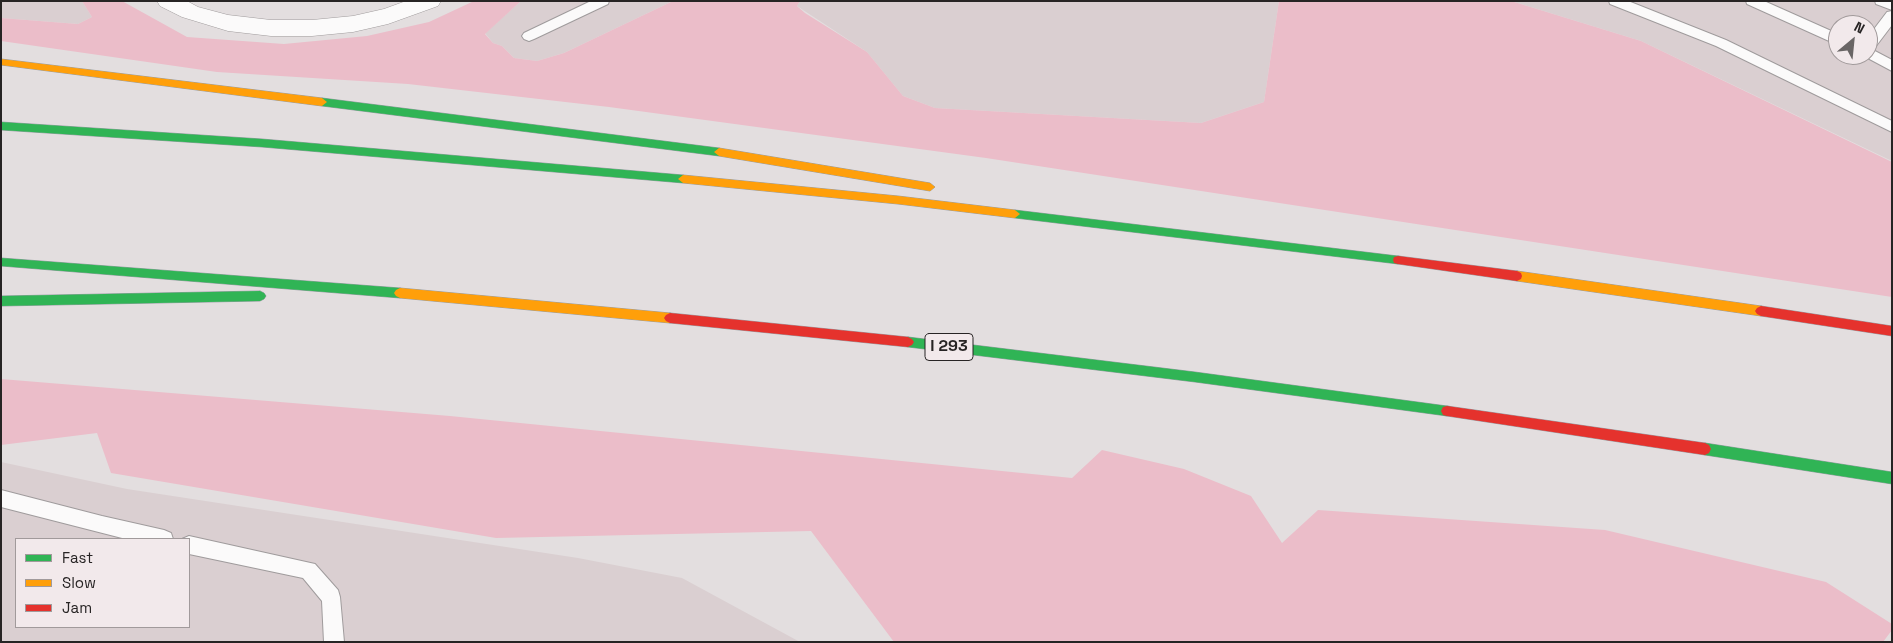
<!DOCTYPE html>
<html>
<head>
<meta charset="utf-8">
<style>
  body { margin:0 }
  #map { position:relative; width:1893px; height:643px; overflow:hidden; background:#e3dedf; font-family:"Space Grotesk",sans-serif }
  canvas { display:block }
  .frame { position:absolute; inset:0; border:2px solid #272424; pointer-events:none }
  .legend { position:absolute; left:15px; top:538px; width:175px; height:90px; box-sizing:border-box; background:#f2e9eb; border:1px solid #a19a9b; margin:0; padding:6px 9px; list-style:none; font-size:15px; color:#272424 }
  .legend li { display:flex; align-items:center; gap:10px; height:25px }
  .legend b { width:25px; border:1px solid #a19a9b }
  .north { position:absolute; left:1828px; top:15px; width:50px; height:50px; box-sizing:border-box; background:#f2e9eb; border:1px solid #a19a9b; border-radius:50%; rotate:28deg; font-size:14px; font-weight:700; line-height:20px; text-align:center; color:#272424 }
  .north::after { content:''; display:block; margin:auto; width:18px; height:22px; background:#696565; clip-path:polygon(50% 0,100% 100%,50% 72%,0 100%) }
</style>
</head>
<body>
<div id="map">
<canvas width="1893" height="643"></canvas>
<div class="frame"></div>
<ul class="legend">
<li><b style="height:6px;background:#30b455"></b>Fast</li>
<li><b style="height:6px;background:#ff9f0a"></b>Slow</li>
<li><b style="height:6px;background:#e5322d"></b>Jam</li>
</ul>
<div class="north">N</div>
</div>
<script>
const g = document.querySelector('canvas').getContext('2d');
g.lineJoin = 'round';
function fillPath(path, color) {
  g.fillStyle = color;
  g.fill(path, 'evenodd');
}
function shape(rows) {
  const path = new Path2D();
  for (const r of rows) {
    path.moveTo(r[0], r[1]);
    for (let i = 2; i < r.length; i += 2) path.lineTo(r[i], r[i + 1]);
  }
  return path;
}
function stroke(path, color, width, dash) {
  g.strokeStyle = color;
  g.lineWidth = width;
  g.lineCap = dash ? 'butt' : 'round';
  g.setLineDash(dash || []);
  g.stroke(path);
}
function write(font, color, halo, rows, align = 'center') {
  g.font = font + ' "Space Grotesk",sans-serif';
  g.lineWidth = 4;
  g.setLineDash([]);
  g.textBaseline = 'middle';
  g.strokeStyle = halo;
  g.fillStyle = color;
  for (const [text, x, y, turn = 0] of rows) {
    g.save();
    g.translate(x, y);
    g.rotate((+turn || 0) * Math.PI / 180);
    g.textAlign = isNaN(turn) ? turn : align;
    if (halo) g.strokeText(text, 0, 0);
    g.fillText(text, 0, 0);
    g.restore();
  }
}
const built = shape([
  [1,1,82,1,92,17,78,24,1,18],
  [521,1,673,1,564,53,537,61,514,58,502,46,493,43,485,33],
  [800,1,1279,1,1264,102,1201,123,935,108,903,96,867,52,797,6],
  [1511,1,1892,1,1892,161,1641,41],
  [1838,25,1868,25,1868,55,1838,55],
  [1,462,127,489,578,558,682,578,800,642,1,642],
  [16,539,189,539,189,627,16,627]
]);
const green = shape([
  [82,1,122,1,187,37,284,44,367,36,429,22,474,1,521,1,485,34,493,43,502,46,514,58,537,61,564,53,673,1,800,1,797,6,805,13,867,52,903,96,935,108,1201,123,1264,102,1279,1,1511,1,1641,41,1892,162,1892,297,986,158,609,107,408,84,217,72,1,41,1,18,78,24,92,17],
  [1,379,450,416,1072,478,1102,450,1184,469,1251,496,1282,543,1318,510,1605,530,1826,582,1892,624,1892,630,1883,642,894,642,811,531,496,538,111,473,97,433,1,445]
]);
const lane = shape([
  [591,1,609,1,608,4,534,39,529,41,524,39,522,36,524,33,591,1],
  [1609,1,1628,1,1726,40,1892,121,1892,132,1716,46,1610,4,1609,1],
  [1746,1,1764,1,1838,34,1838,45,1747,4,1746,1],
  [1875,1,1892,1,1892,10,1876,4,1875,1],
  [1892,11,1892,25,1873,50,1892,60,1892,71,1862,55,1868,55,1868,37,1887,12,1892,11],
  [1,490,102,516,164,530,171,533,173,539,126,539,1,507,1,490],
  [189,536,315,564,338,590,340,597,344,642,324,642,322,601,303,578,189,554,189,539,182,539,189,536]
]);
const street = shape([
  [157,1,187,1,198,7,228,15,271,20,312,20,353,16,384,9,406,1,441,1,438,6,388,24,353,32,312,36,271,36,228,31,182,17,160,6,157,1]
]);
const fast = shape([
  [322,98,719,148,724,152,719,156,322,106,317,102,322,98],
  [1,122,262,139,683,175,688,179,683,183,262,147,1,130,1,122],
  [1015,210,1398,256,1402,257,1403,260,1402,263,1398,264,1015,218,1010,214,1015,210],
  [1,258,400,288,404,290,406,293,404,296,400,298,1,266,1,258],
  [260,291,264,293,266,296,264,299,260,301,1,306,1,296,260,291],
  [908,337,1195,372,1447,406,1451,407,1453,411,1451,415,1447,416,1195,382,908,347,904,345,902,342,904,339,908,337],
  [1705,443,1892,472,1892,484,1705,455,1701,453,1699,449,1701,445,1705,443]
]);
const slow = shape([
  [1,59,322,98,327,102,322,106,1,65,1,59],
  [719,148,930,183,935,187,930,191,719,156,714,152,719,148],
  [683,175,898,196,1015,210,1020,214,1015,218,898,204,683,183,678,179,683,175],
  [1517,271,1761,306,1765,308,1767,311,1765,314,1761,316,1517,281,1513,279,1512,276,1513,273,1517,271],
  [400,288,670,313,674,315,676,318,674,321,670,323,400,298,396,296,394,293,396,290,400,288]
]);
const jam = shape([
  [1398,256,1517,271,1521,273,1522,276,1521,279,1517,281,1398,264,1394,263,1393,260,1394,257,1398,256],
  [1761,306,1892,326,1892,336,1761,316,1757,314,1755,311,1757,308,1761,306],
  [670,313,908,337,912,339,914,342,912,345,908,347,670,323,666,321,664,318,666,315,670,313],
  [1447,406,1705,443,1709,445,1711,449,1709,453,1705,455,1447,416,1443,415,1441,411,1443,407,1447,406]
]);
const shields = [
  [949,347,48]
];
const shieldNames = [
  ["I 293",949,347]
];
fillPath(built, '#dacfd1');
fillPath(green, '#ebbdc9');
stroke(lane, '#9f9b9c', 2);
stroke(street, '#9f9b9c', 1);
stroke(fast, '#989ea4', 1);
stroke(slow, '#989ea4', 1);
stroke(jam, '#989ea4', 1);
fillPath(lane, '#fbfafa');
fillPath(street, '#fbfafa');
fillPath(fast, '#30b455');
fillPath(slow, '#ff9f0a');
fillPath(jam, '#e5322d');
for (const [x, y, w] of shields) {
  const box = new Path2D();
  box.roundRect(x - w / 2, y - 13.5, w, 27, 4);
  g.fillStyle = '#f2e9eb';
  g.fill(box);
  stroke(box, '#272424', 1);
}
write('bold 16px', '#272424', null, shieldNames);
</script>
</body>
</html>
